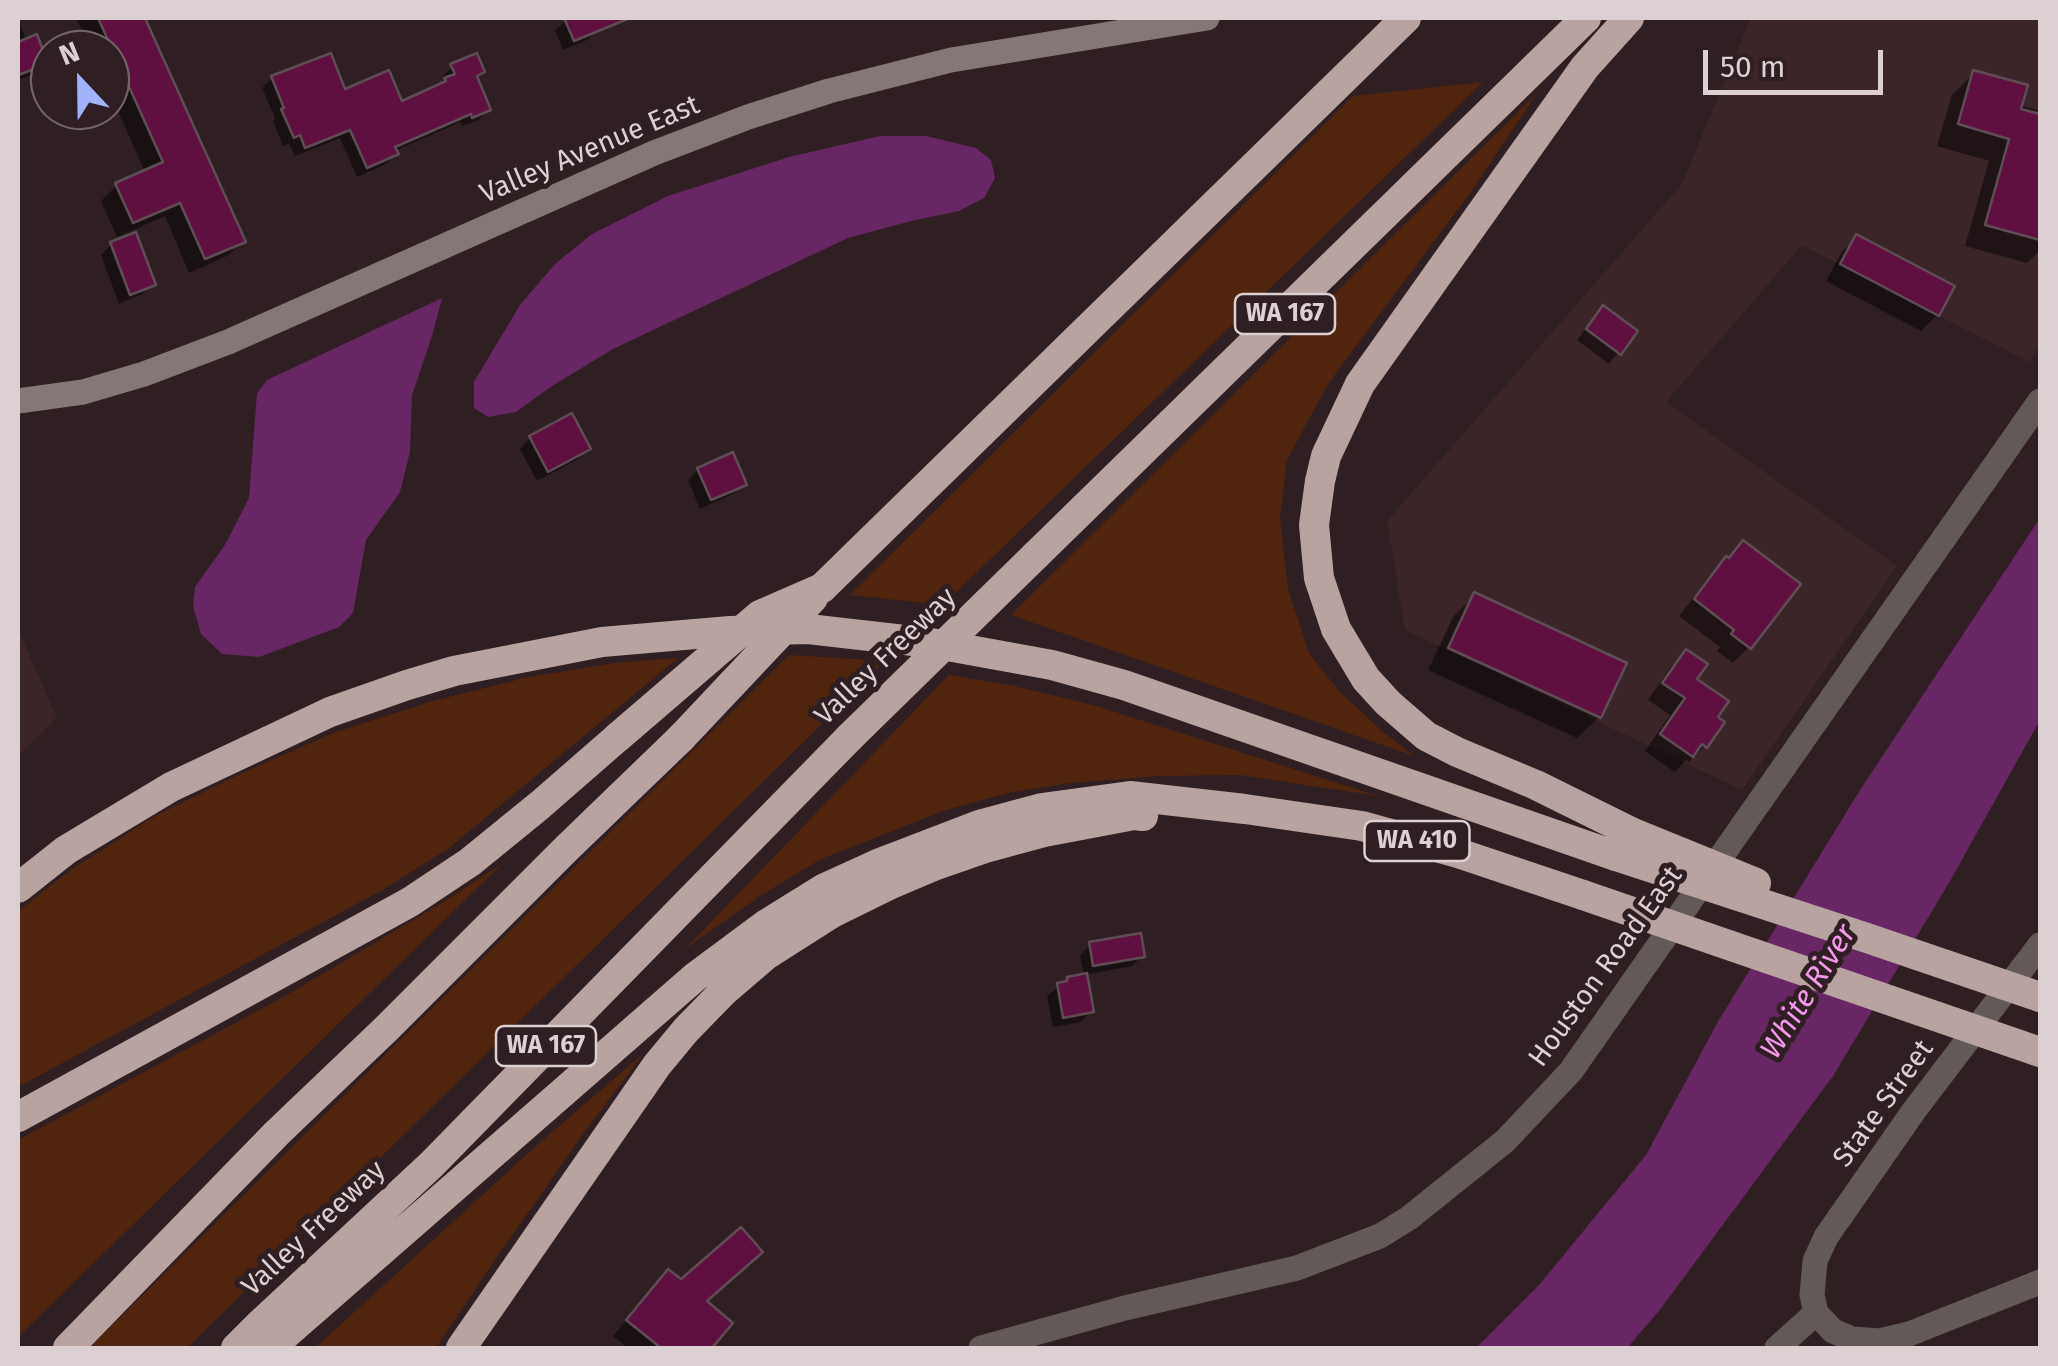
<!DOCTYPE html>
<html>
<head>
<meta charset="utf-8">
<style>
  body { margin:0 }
  #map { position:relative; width:2058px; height:1366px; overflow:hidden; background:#2f1f22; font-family:"Fira Sans",sans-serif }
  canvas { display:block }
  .frame { position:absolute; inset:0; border:20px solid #dcd0d2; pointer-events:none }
  .north { position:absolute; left:30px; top:30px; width:100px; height:100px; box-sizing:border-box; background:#2f1f22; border:2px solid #746668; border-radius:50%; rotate:338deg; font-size:28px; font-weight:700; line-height:40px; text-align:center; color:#dcd0d2 }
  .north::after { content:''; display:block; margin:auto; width:35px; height:45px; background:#a2b2fd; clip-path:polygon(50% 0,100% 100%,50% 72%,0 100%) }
  .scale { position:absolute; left:1703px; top:50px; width:180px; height:45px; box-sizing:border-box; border:5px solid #dcd0d2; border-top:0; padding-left:12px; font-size:30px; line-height:35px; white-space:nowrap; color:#dcd0d2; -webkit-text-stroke:8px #2f1f22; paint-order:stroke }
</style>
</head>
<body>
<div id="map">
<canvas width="2058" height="1366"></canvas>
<div class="frame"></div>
<div class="north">N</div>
<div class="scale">50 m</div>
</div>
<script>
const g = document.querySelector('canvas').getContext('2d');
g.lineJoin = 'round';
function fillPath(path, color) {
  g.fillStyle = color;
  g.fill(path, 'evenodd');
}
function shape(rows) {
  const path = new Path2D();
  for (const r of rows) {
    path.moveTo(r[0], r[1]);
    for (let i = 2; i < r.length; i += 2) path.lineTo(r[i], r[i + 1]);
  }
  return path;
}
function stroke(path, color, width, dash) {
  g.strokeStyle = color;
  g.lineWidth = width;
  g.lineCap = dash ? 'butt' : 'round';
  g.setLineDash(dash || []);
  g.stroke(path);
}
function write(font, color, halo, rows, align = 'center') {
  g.font = font + ' "Fira Sans",sans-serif';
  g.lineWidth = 10;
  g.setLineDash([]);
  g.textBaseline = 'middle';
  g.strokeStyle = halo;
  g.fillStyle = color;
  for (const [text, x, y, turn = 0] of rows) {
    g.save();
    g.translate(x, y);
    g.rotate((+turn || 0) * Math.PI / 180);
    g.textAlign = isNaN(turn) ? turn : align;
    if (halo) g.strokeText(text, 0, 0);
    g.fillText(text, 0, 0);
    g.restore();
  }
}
const built = shape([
  [1751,18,2040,18,2040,345,2029,362,1802,245,1666,402,1897,566,1742,790,1405,630,1387,521,1682,184],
  [18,629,57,718,18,756]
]);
const green = shape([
  [1483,82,943,605,850,595,1353,96],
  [1537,93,1473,189,1328,384,1287,460,1280,518,1288,589,1309,653,1339,691,1382,731,1414,756,1011,615],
  [789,655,886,661,187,1348,89,1348],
  [678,658,449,848,386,888,18,1087,18,911,72,869,155,816,238,775,333,733,433,701,529,677,614,663],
  [949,675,1014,686,1093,705,1378,796,1240,775,1160,776,1070,783,1008,793,946,810,821,859,760,896,685,949],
  [503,863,18,1337,18,1140,287,995,440,904],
  [644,1053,581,1137,499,1254,436,1348,315,1348,536,1146]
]);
const water = shape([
  [880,136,926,136,976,148,991,160,995,178,984,198,959,211,911,221,848,238,613,349,552,386,516,412,488,417,474,408,474,382,520,305,555,264,592,234,668,196,789,157],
  [442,298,432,336,412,395,410,452,400,492,366,540,353,613,339,627,259,657,222,654,201,634,193,606,195,587,225,545,249,498,257,393,267,380],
  [2040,518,2040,720,1950,881,1833,1076,1659,1311,1627,1348,1476,1348,1539,1285,1646,1155,1719,1020,1860,790]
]);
const shadow = shape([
  [18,18,26,41,45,64,35,74,18,80],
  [76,18,143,18,243,241,227,256,189,273,165,216,117,237,101,201,117,185,145,172,110,93,110,50,91,50],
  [570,18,592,18,598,30,587,40,563,50,555,30],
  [452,67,475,78,488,110,478,120,462,126,460,122,395,151,396,154,386,164,357,177,340,138,295,156,289,144,283,146,273,121,275,118,262,88,272,78,401,104,444,82,442,77],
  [1974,73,2020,105,2040,111,2040,250,2027,263,1965,246,1989,161,1937,146,1952,95],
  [1857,237,1937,315,1921,331,1826,281,1841,253],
  [111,245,153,284,142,294,119,304,101,255],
  [1593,319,1635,332,1609,364,1577,340],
  [530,438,588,449,578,459,537,481,520,449],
  [698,470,744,484,733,494,700,509,688,480],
  [1743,543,1749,647,1733,663,1717,651,1720,647,1679,616,1710,576],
  [1475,595,1599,717,1577,738,1428,670,1453,617],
  [1687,652,1694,680,1714,718,1705,746,1689,762,1686,760,1675,772,1645,751,1670,715,1648,700,1670,668],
  [1090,945,1142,956,1132,966,1085,975,1091,1011,1081,1022,1053,1027,1047,996,1068,979,1084,976,1080,955],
  [681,1283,730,1323,709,1348,628,1348,613,1336,654,1287]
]);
const building = shape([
  [98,18,145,18,246,242,205,259,180,203,133,223,115,183,163,162,98,18],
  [564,18,630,18,574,41,564,18],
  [37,34,48,64,18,75,18,42,37,34],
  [331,53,345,89,389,70,402,101,446,81,444,78,455,74,450,64,477,53,485,72,477,76,491,110,472,118,471,114,395,147,399,154,367,168,350,130,305,148,300,135,294,138,281,109,284,108,271,76,331,53],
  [1973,70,2028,85,2021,109,2040,114,2040,240,1985,225,2009,139,1958,124,1973,70],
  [136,232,156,285,130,295,110,242,136,232],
  [1856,234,1955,286,1939,316,1840,264,1856,234],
  [1603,305,1638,331,1621,355,1586,329,1603,305],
  [572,413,591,449,548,472,529,436,572,413],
  [733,452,747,485,711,500,697,468,733,452],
  [1743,540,1801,584,1751,649,1731,634,1734,630,1694,599,1726,556,1729,558,1743,540],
  [1474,592,1627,663,1601,718,1448,648,1474,592],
  [1686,649,1708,664,1697,679,1729,701,1718,717,1725,722,1707,748,1702,744,1693,757,1660,734,1685,698,1662,683,1686,649],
  [1141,933,1145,957,1093,966,1089,942,1141,933],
  [1087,973,1094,1012,1063,1018,1057,983,1067,981,1067,977,1087,973],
  [741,1227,763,1252,707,1301,733,1323,712,1348,661,1348,626,1320,668,1269,681,1279,741,1227]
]);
const minor = shape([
  [2040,945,1913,1112,1826,1237,1815,1261,1812,1295,1816,1313,1833,1331,1852,1339,1880,1341,1909,1334,2040,1282],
  [1777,1348,1816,1313]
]);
const tertiary = shape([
  [981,1348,1125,1308,1297,1268,1380,1236,1409,1218,1505,1141,1571,1071,2040,401]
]);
const secondary = shape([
  [18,401,83,392,144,374,228,342,654,153,748,117,829,91,951,60,1207,18]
]);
const motorway = shape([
  [1629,18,1585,67,1360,384,1326,456,1320,481,1314,525,1319,578,1336,629,1366,679,1388,703,1426,736,1457,752,1536,785,1633,833],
  [1036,555,1586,18],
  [822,588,1406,18],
  [18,888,66,850,171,787,330,712,407,685,454,671,602,642,730,631,808,629,931,643,1052,665,1124,685,1616,856],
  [18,1117,410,902,470,862,540,805,618,737],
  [68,1348,277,1133,386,1029,567,848,681,738],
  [236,1348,258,1326,432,1164,850,737],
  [270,1348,695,977,765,925,823,889,880,863,979,825,1042,808,1130,796,1245,809,1362,826,1458,853,1583,895],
  [461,1348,657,1065,686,1030,724,991,766,955,832,913,889,885,936,865,985,848,1044,832,1134,815,1143,816]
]);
const motorwayBridge = shape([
  [618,737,760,615,822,588],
  [850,737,1036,555],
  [681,738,813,598],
  [1633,833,1756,883],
  [1616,856,1867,938,2040,997],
  [1583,895,2040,1052]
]);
const shields = [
  [1285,314,100],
  [1417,841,105],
  [546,1046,100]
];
const shieldNames = [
  ["WA 167",1285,314],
  ["WA 410",1417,841],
  ["WA 167",546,1046]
];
const streetNames = [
  ["Valley Avenue East",590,150,-23],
  ["Valley Freeway",886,657,-44],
  ["Houston Road East",1606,967,-54],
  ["State Street",1884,1104,-54],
  ["Valley Freeway",314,1229,-43]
];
const waterNames = [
  ["White River",1809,992,-58]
];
fillPath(built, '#3c2529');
fillPath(green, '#51240e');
fillPath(water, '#682764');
fillPath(shadow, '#0007');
fillPath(building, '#5f0f40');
stroke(building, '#5f4d55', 2.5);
stroke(minor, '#625958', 25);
stroke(tertiary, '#625958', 25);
stroke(secondary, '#857775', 25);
stroke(motorway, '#b9a3a0', 30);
stroke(motorwayBridge, '#b9a3a0', 30);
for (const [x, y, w] of shields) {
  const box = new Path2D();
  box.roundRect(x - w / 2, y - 20, w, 40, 8);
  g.fillStyle = '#2f1f22';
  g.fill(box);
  stroke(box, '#dcd0d2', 2.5);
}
write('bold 25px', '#dcd0d2', null, shieldNames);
write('28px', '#dcd0d2', '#2f1f22', streetNames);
write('italic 30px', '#f498ec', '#2f1f22', waterNames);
</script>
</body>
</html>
